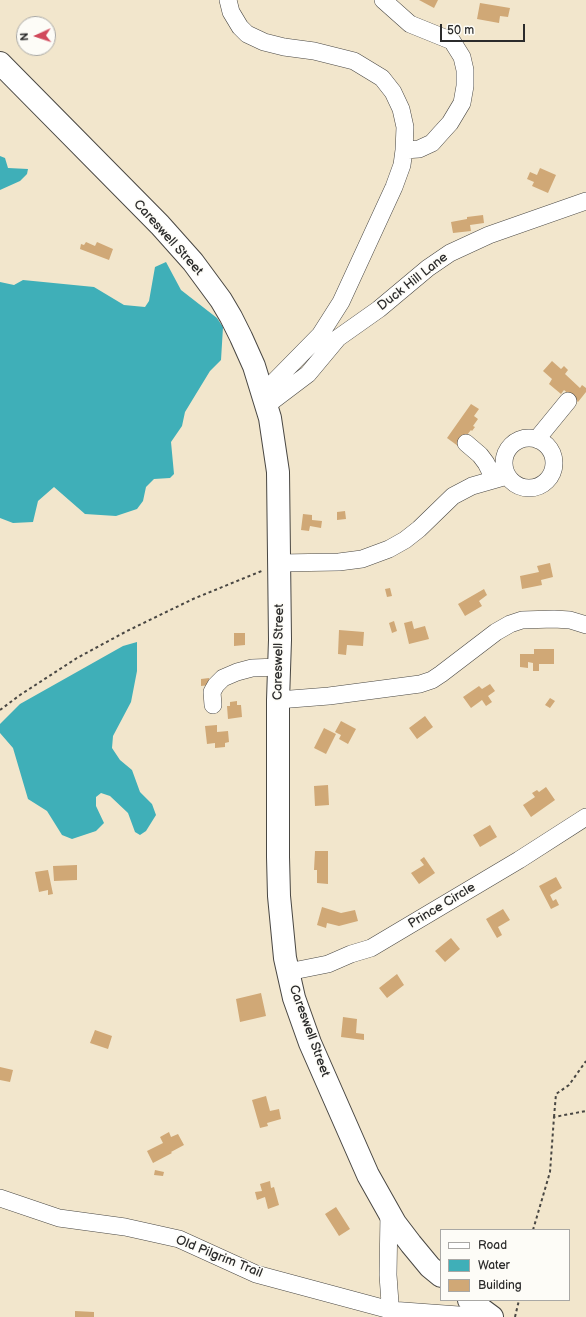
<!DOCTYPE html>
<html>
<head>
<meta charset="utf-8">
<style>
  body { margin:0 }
  #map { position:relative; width:586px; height:1317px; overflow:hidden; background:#f2e6cc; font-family:"Balsamiq Sans",sans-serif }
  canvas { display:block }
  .legend { position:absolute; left:440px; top:1229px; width:130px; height:72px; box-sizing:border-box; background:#fdfcf7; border:1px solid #a9a8a5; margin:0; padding:5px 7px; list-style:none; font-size:12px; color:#2b2b2b }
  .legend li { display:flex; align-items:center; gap:8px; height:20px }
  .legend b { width:20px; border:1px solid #a9a8a5 }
  .north { position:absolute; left:16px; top:16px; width:40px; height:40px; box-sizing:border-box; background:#fdfcf7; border:1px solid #a9a8a5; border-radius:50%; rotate:267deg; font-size:11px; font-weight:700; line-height:16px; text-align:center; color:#2b2b2b }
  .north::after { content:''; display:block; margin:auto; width:14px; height:18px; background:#d1495b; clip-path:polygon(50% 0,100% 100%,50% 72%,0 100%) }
  .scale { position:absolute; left:440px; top:24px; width:85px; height:18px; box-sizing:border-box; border:2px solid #2b2b2b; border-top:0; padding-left:5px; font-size:12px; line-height:14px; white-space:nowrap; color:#2b2b2b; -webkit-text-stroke:3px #fdfcf7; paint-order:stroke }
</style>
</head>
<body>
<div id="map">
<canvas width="586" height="1317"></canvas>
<ul class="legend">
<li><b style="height:5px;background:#fff"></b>Road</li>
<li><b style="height:11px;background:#3fafb8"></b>Water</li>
<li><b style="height:11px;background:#d0a876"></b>Building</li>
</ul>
<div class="north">N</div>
<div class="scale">50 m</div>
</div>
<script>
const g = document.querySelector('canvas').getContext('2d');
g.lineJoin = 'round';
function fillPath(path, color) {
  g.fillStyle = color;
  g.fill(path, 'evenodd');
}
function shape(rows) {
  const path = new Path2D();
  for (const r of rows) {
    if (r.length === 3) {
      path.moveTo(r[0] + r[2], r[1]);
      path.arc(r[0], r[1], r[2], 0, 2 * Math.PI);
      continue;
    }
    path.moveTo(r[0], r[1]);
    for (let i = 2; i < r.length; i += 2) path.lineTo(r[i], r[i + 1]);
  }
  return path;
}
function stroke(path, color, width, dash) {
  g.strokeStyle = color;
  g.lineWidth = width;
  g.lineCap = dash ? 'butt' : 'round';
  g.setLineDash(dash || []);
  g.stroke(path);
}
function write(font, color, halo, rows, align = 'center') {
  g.font = font + ' "Balsamiq Sans",sans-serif';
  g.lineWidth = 3;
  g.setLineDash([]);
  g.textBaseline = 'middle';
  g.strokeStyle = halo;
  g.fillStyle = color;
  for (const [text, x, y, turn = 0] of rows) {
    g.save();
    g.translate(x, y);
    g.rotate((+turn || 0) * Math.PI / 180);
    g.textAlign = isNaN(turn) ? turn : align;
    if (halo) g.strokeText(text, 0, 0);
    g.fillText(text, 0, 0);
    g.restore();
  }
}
const water = shape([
  [0,156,5,158,8,168,28,169,27,174,20,181,0,190],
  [166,262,181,290,217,318,223,327,221,360,210,371,185,412,182,426,171,442,174,474,170,478,154,479,146,487,143,501,137,509,116,516,85,514,54,487,38,501,33,522,13,523,0,518,0,282,14,285,23,280,94,287,124,305,145,307,149,301,155,267],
  [137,642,137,671,131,702,113,736,112,748,120,760,132,770,140,792,152,804,156,815,146,831,140,835,135,832,128,813,110,796,101,793,96,797,96,806,104,823,96,831,72,839,62,835,47,811,28,799,13,748,0,733,0,724,20,704,123,646]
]);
const building = shape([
  [419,0,438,0,434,8],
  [480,3,510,8,508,17,500,16,499,23,477,19],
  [540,168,556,175,548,193,532,186,534,182,527,179,530,172,537,175],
  [483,215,484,223,470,225,471,231,453,233,451,222,467,219,467,217],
  [86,242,95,246,97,242,113,249,109,260,80,249,81,244,84,245],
  [552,361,561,369,564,366,568,370,565,374,580,388,582,385,586,388,586,392,578,402,564,390,561,394,549,384,552,379,543,371],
  [471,404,479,409,474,416,478,419,473,426,475,427,472,431,471,430,466,436,465,435,458,446,447,438],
  [345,511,346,519,337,520,337,512],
  [303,514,312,515,312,520,322,521,321,528,310,526,309,531,301,530],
  [550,563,553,577,541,580,542,585,522,589,520,576,539,572,537,566],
  [390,588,392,596,387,597,385,589],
  [484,589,487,595,479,601,482,606,465,616,458,604],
  [394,621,397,631,392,633,389,623],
  [412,621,414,629,425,626,429,639,409,644,404,623],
  [339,630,364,632,363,646,347,645,346,655,338,654],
  [234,633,245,633,245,645,234,646],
  [534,649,554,649,554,664,539,664,539,671,533,671,533,663,528,662,528,668,520,667,520,654,534,654],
  [209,678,210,685,201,686,201,679],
  [490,684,495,691,488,696,492,702,486,706,482,700,471,708,463,697,479,686,482,689],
  [550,698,555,701,550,708,545,705],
  [237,701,237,705,241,705,242,717,228,719,227,706,230,706,230,702],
  [425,716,433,727,417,739,409,728],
  [341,721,356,729,348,744,339,739,341,735,335,732],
  [217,725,217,732,228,731,229,742,225,743,225,747,215,748,215,743,207,744,205,726],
  [324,728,336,734,326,754,314,748],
  [328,785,329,805,315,806,314,786],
  [546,787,555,800,531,817,523,805,535,797,532,793,537,790,539,792],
  [490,825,497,837,480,847,473,835],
  [315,851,328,851,328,884,317,883,317,870,314,870],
  [424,857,435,873,419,884,411,873,424,865,420,860],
  [77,865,77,880,54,881,53,866],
  [48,870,53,894,48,895,48,890,39,892,35,872],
  [556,877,562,888,550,895,553,901,556,899,559,905,551,909,539,886],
  [322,907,341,913,355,910,358,921,339,926,327,923,326,928,317,925],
  [503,909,510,920,498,927,502,935,497,938,486,919],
  [451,938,460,949,445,962,435,951],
  [397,974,404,985,387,998,379,988],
  [261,993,266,1016,240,1022,236,999],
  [343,1017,357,1019,356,1033,364,1034,364,1040,341,1037],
  [95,1030,112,1036,108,1049,90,1043],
  [0,1067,13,1070,10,1082,0,1080],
  [266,1096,270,1111,279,1109,281,1119,267,1123,268,1126,260,1128,252,1100],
  [169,1132,171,1137,178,1134,184,1145,171,1152,172,1153,153,1163,147,1151,163,1143,160,1137],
  [155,1170,164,1172,163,1176,154,1175],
  [270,1181,271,1188,274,1187,279,1205,268,1209,265,1197,257,1200,255,1192,262,1191,260,1184],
  [336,1207,350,1229,339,1236,325,1214],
  [75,1311,94,1312,94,1317,75,1317]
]);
const path = shape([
  [0,710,20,695,77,658,127,631,193,599,264,570],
  [554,1117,556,1094,569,1085,586,1061],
  [533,1230,550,1172,554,1117,586,1111],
  [515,1317,519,1300]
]);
const minor = shape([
  [228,0,231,12,240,27,247,34,264,42,284,47,314,51,354,61,382,78,393,92,401,109,405,127,404,150,419,149,432,143,440,134,450,123,462,103,465,86,465,70,462,57,452,41,410,24,383,0],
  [263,393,320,335,341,302,394,187,402,165,404,150],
  [267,405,308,374,338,338,379,309,428,268,450,253,489,235,586,201],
  [529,463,25],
  [538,440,541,434,568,401],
  [466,443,480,455,486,463,494,479],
  [280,563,339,562,362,559,389,549,405,540,419,529,453,496,472,486,507,476],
  [278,700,329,696,420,684,432,680,441,674,496,632,510,624,522,620,554,619,570,620,586,625],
  [213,705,212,692,216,685,223,678,237,672,252,668,279,667],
  [288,972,328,964,351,954,371,948,519,860,586,817],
  [0,1198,59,1218,125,1227,179,1239,256,1274,390,1310,486,1317],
  [389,1213,388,1275,391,1317]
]);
const major = shape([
  [0,63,160,225,193,262,221,300,231,317,241,337,254,366,270,418,278,472,280,640,278,700,278,857,279,896,285,958,294,998,310,1043,368,1175,395,1223,411,1244,430,1267,441,1276],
  [469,1300,492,1317]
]);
const streetNames = [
  ["Careswell Street",168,238,48],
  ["Duck Hill Lane",413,282,-38],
  ["Careswell Street",279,652,-89],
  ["Prince Circle",442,906,-31],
  ["Careswell Street",309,1031,70],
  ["Old Pilgrim Trail",219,1257,22]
];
fillPath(water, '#3fafb8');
fillPath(building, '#d0a876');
stroke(minor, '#494743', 18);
stroke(major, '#494743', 24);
stroke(path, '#494743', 2, [3, 3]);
stroke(minor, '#fff', 17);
stroke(major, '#fff', 22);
write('13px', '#2b2b2b', '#fdfcf7', streetNames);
</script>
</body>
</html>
